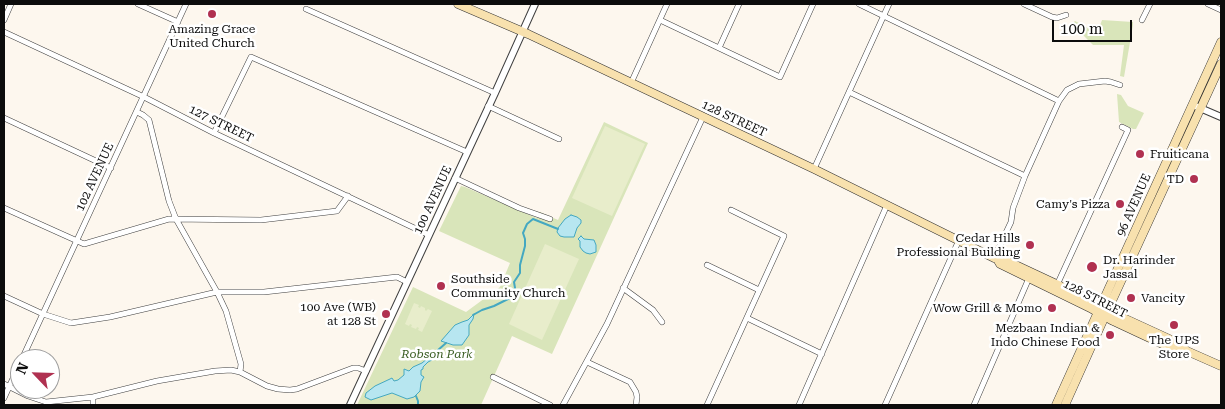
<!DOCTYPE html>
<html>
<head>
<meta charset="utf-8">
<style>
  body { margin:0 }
  #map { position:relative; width:1225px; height:409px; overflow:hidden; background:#fdf7ee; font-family:"Roboto Serif",serif }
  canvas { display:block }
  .frame { position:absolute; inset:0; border:5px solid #0c0c0c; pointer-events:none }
  .north { position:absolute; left:10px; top:349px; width:50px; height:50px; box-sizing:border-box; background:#fff; border:1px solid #9e9e9e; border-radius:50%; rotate:294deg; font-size:14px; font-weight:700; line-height:20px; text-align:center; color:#0c0c0c }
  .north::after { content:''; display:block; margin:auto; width:18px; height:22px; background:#b03151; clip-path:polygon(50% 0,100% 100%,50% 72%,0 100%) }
  .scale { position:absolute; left:1052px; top:20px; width:80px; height:22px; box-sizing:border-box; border:2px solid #0c0c0c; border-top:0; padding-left:6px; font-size:15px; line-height:18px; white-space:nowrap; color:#0c0c0c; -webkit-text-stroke:4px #fff; paint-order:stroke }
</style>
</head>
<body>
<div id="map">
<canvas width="1225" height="409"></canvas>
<div class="frame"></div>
<div class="north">N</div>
<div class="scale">100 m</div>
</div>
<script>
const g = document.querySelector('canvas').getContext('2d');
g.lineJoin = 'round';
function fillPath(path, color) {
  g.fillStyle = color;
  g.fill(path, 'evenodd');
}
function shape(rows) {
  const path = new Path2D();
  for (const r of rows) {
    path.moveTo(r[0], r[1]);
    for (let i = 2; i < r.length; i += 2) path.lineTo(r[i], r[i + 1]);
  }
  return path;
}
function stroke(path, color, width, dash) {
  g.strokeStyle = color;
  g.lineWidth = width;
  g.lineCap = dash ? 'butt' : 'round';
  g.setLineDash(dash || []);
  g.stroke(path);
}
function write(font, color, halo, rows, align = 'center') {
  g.font = font + ' "Roboto Serif",serif';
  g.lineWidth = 5;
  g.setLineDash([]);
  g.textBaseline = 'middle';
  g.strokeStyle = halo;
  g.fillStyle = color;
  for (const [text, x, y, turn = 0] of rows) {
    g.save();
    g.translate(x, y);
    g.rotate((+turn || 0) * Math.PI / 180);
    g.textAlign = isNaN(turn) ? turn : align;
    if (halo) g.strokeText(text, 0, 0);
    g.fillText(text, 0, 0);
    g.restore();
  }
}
const green = shape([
  [1102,20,1133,22,1133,25,1124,77,1120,76,1124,45,1093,45,1072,24,1075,21,1094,31,1098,31],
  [1117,94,1121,95,1128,106,1144,113,1136,129,1133,129,1119,122],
  [604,122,648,143,552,354,512,336,481,405,357,405,413,287,466,312,500,287,510,263,439,231,460,188,461,186,465,187,537,218,540,212,558,220]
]);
const pitch = shape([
  [605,126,645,144,612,216,572,198],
  [545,244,579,259,542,340,509,324],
  [414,303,419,305,418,307,420,308,421,306,425,308,425,310,426,311,428,309,432,311,422,332,418,330,419,328,417,327,416,329,411,327,412,325,410,324,409,326,405,324]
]);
const water = shape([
  [571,215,577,217,581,220,581,223,577,228,574,237,564,237,560,236,557,232,558,228,565,219,571,215],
  [581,236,584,239,594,240,596,245,596,252,590,254,586,253,583,251,580,247,580,241,578,239,581,236],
  [474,314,473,319,469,325,469,335,462,345,453,345,441,341,455,325,462,322,468,320,474,314],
  [428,358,432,360,428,362,423,367,423,369,421,370,421,375,424,377,421,382,420,391,414,397,407,399,392,393,371,400,365,397,366,393,375,386,390,379,392,378,394,381,398,380,404,375,404,369,409,371,413,367,422,363,428,358]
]);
const stream = shape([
  [513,300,510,298,515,288,514,282,520,273,520,265,525,246,525,239,523,233,527,224,533,219,558,229],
  [473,315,482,310,494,306,510,298],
  [429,358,446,343],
  [416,396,418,401,418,405]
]);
const minor = shape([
  [138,4,178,22],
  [859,4,1059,101,1067,90,1079,84,1105,81,1111,82,1120,85],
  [1024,4,1052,17,1057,18,1066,15],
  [1208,4,1221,10],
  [306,9,495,93],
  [4,20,11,4],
  [660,20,780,77,813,4],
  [1142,20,1150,4],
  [4,32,144,97,214,133,429,235],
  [719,48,739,4],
  [631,83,667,4],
  [849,92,1025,176],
  [488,106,559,139],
  [137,112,143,115,149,120,169,201,176,219,217,292,226,311,241,364,240,372],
  [4,118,111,168],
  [214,133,251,57,467,152],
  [814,169,889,4],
  [455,178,519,208,550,219],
  [4,208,84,244,169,219,261,220,337,211,348,196],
  [994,258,1011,222,1013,208,1025,176,1059,101],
  [707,265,759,290],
  [1057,285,1128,130,1122,127],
  [623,288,653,310,662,322],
  [4,296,43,314,71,323,110,317,217,292,264,292,397,277,407,282],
  [747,318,822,354],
  [22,359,186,4],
  [587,362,630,382,636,392,637,397,636,405],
  [493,377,550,405],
  [4,384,28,396,46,402,93,397],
  [4,398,20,363],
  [93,405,93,397,157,381,215,371,231,370,240,372,267,386,278,389,290,390,297,389,353,368,358,368,366,371],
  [563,405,607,324,703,117],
  [707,405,784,236,731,210],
  [799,405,887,205],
  [885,405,959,240],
  [974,405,1029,278]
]);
const tertiary = shape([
  [1193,105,1221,117],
  [350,405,495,93,535,4]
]);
const secondary = shape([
  [458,4,528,34,814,169,994,258,997,259,1003,259,1095,302,1117,315,1178,343,1187,351,1221,366],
  [997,259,1000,264,1092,309,1113,321,1175,350,1187,351],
  [1056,405,1098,312,1221,42],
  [1065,405,1105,316,1221,64]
]);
const markers = [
  [212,14,5,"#b03151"],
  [1140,154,5,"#b03151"],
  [1194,179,5,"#b03151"],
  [1120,204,5,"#b03151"],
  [1030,245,5,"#b03151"],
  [1092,267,6,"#b03151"],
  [441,286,5,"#b03151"],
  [1131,298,5,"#b03151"],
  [1052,308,5,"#b03151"],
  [386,314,5,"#b03151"],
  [1174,325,5,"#b03151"],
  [1110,335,5,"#b03151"]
];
const poiNames = [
  ["Amazing Grace",212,29,"center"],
  ["United Church",212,43,"center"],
  ["Fruiticana",1150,154,"left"],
  ["TD",1184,179],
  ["Camy's Pizza",1110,204],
  ["Cedar Hills",1020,238],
  ["Professional Building",1020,252],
  ["Dr. Harinder",1103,260,"left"],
  ["Jassal",1103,274,"left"],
  ["Southside",451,279,"left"],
  ["Community Church",451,293,"left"],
  ["Vancity",1141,298,"left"],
  ["100 Ave (WB)",376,307],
  ["at 128 St",376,321],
  ["Wow Grill & Momo",1042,308],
  ["Mezbaan Indian &",1100,328],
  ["Indo Chinese Food",1100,342],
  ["The UPS",1174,340,"center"],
  ["Store",1174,354,"center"]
];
const streetNames = [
  ["128 STREET",734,119,25],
  ["127 STREET",221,124,26],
  ["102 AVENUE",95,177,-65],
  ["100 AVENUE",433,200,-65],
  ["96 AVENUE",1134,205,-66],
  ["128 STREET",1095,299,27]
];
const parkNames = [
  ["Robson Park",437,354]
];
fillPath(green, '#d9e5ba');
fillPath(pitch, '#e8edcb');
fillPath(water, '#b7e6f0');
stroke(water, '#44a8c1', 1);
stroke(stream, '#44a8c1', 2);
stroke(minor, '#3f3f3f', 6);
stroke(tertiary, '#3f3f3f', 8);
stroke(secondary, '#2e2e2e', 9);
stroke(minor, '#fff', 5);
stroke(tertiary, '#fff', 6);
stroke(secondary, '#f8e1ae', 8);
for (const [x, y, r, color] of markers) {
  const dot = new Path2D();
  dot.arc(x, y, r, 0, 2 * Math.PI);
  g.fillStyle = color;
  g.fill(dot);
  stroke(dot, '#fff', 2);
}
write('12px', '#0c0c0c', '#fff', poiNames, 'right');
write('12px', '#0c0c0c', '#fff', streetNames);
write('italic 12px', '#3b5e23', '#fff', parkNames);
</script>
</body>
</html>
